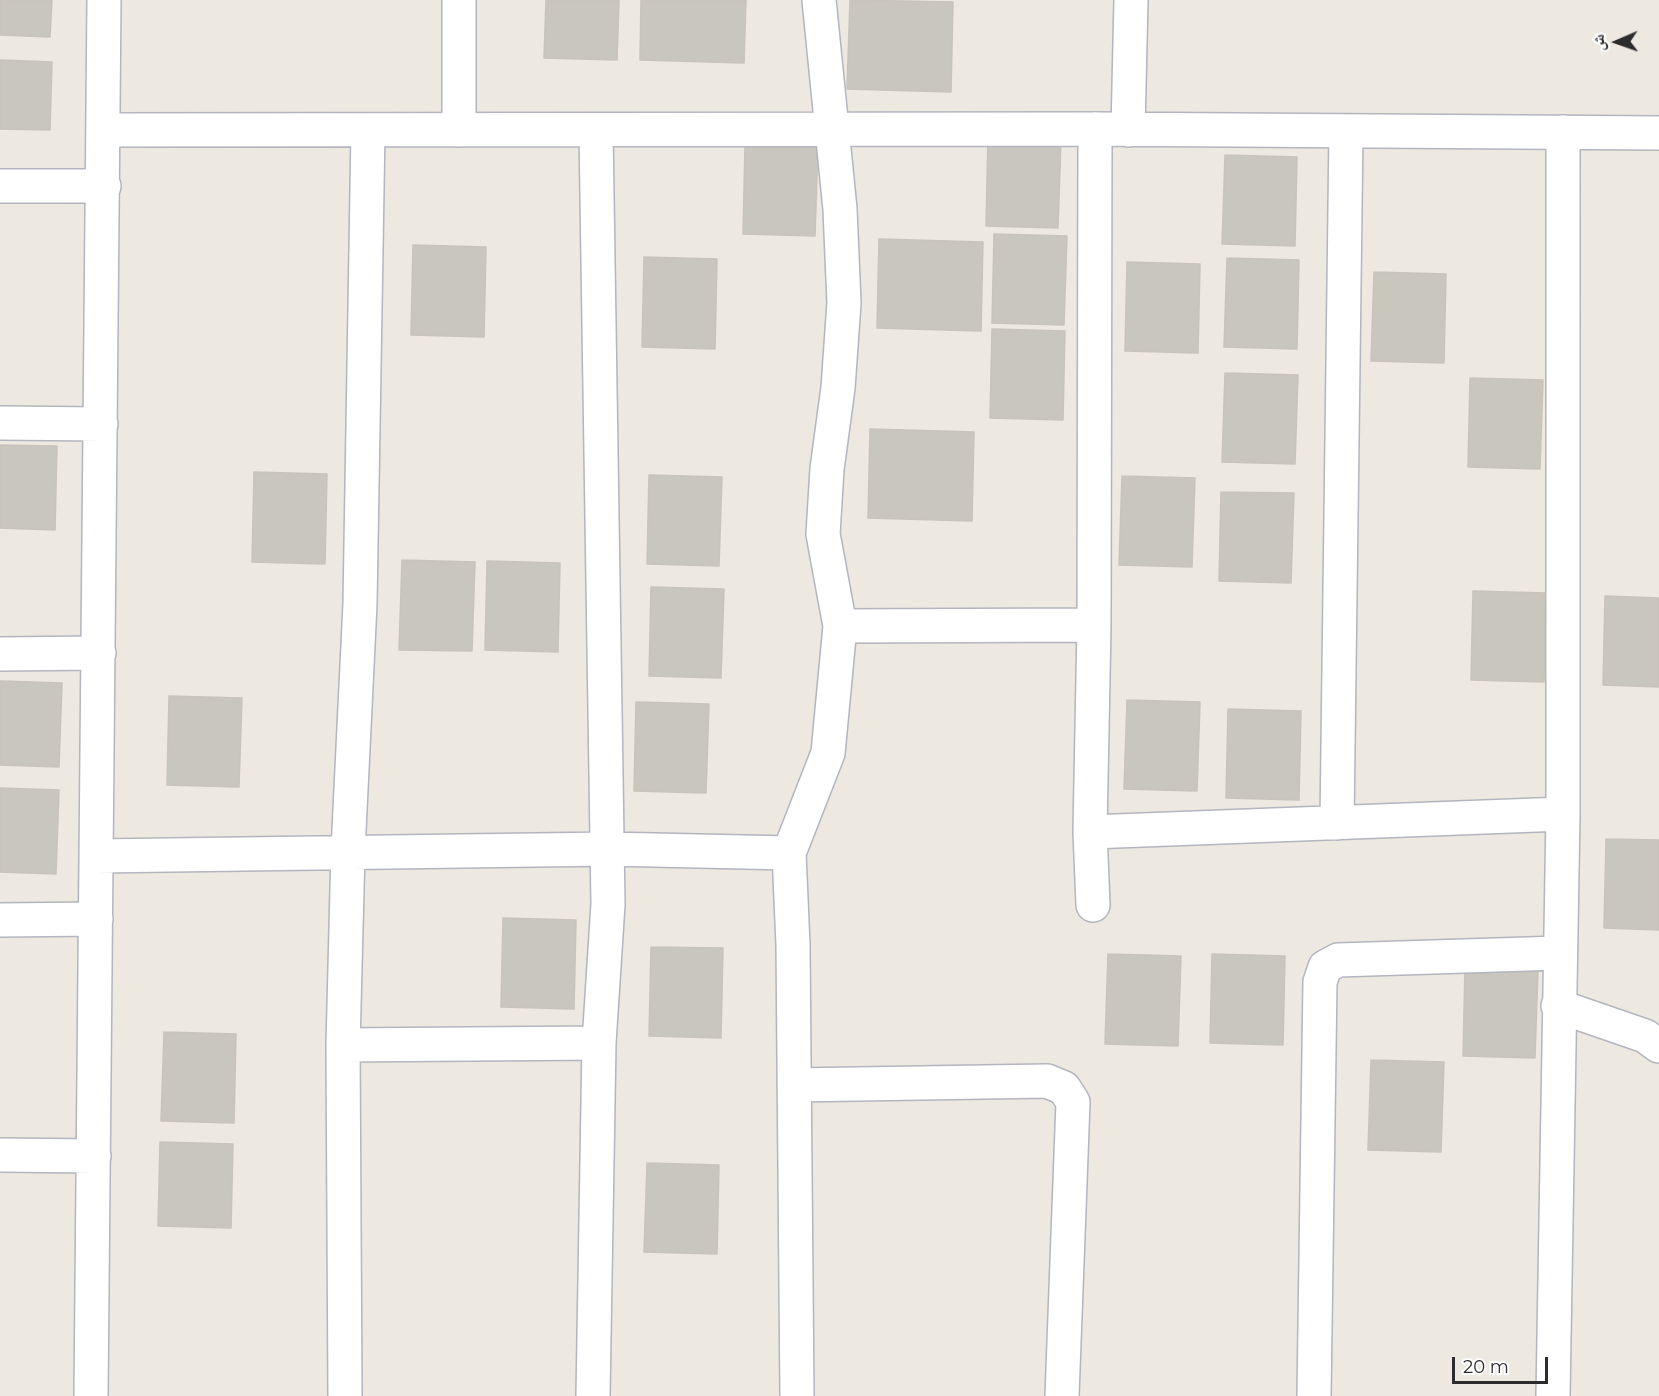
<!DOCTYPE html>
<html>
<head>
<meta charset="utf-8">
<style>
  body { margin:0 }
  #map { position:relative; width:1659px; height:1396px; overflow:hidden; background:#ede8e0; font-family:Montserrat,"Noto Naskh Arabic",sans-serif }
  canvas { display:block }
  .north { position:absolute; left:1587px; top:12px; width:60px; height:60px; -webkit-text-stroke:4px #fff; paint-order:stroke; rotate:268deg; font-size:16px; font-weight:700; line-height:24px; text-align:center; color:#2c2c2c }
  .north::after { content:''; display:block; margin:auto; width:21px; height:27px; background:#2c2c2c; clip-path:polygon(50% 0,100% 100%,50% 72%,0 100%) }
  .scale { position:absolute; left:1452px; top:1357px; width:96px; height:27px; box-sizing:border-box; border:3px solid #2c2c2c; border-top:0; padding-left:8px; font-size:18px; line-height:21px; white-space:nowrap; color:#2c2c2c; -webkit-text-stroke:4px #fff; paint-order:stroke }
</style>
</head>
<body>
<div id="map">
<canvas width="1659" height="1396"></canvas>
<div class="north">ش</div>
<div class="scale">20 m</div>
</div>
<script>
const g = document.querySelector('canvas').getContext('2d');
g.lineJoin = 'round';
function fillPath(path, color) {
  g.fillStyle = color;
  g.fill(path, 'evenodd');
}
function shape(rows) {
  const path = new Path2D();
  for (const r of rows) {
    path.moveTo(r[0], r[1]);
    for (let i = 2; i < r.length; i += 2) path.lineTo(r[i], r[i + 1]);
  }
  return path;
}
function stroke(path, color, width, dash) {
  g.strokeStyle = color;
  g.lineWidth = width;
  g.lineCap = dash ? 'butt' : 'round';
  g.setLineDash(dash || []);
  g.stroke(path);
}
const building = shape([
  [0,0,52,0,50,37,0,35,0,0],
  [546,0,619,0,617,60,544,58,546,0],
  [641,0,746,0,744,63,640,60,641,0],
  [850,0,953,2,951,92,847,89,850,0],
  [0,60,52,62,50,130,0,129,0,60],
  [988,137,1061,139,1058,228,986,226,988,137],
  [745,145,818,147,815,236,743,234,745,145],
  [1225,155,1297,157,1295,246,1222,244,1225,155],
  [994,234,1067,236,1064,325,992,323,994,234],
  [879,239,983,242,981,331,877,328,879,239],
  [413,245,486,247,484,337,411,335,413,245],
  [644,257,717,259,715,349,642,347,644,257],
  [1227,258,1299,260,1297,349,1224,347,1227,258],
  [1127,262,1200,264,1198,353,1125,351,1127,262],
  [1374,272,1446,274,1444,363,1371,361,1374,272],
  [992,329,1065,331,1063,420,990,418,992,329],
  [1225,373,1298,375,1295,464,1222,462,1225,373],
  [1470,378,1543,380,1540,469,1468,467,1470,378],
  [870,429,974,432,972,521,868,518,870,429],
  [0,445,57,446,55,530,0,528,0,445],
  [254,472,327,474,325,564,252,562,254,472],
  [649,475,722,477,719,566,647,564,649,475],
  [1122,476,1195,478,1192,567,1119,565,1122,476],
  [1221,492,1294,493,1291,583,1219,581,1221,492],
  [402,560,475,562,472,651,399,650,402,560],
  [487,561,560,563,558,652,485,650,487,561],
  [651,587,724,589,721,678,649,676,651,587],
  [1473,591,1546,593,1544,682,1471,680,1473,591],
  [1605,596,1659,598,1659,687,1603,685,1605,596],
  [0,681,62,683,59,767,0,765,0,681],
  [169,696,242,698,239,787,167,785,169,696],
  [1127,700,1200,702,1197,791,1124,789,1127,700],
  [636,702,709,704,706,793,634,791,636,702],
  [1228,709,1301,711,1299,800,1226,798,1228,709],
  [0,788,59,790,56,874,0,872,0,788],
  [1606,839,1659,840,1659,930,1604,928,1606,839],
  [503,918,576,920,574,1009,501,1007,503,918],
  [651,947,723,948,721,1038,649,1036,651,947],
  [1108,954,1181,956,1178,1046,1105,1044,1108,954],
  [1212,954,1285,956,1283,1045,1210,1043,1212,954],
  [1465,967,1538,969,1535,1058,1463,1056,1465,967],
  [164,1032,236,1034,234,1123,161,1121,164,1032],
  [1371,1060,1444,1062,1441,1152,1368,1150,1371,1060],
  [160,1142,233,1144,231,1228,158,1226,160,1142],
  [647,1163,719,1165,717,1254,644,1252,647,1163]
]);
const minor = shape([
  [459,0,459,130],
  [103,130,1095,129,1659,133],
  [1128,130,1131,0],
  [0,186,104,186],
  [0,423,101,424],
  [840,626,1094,625],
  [0,654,99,653],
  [1337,823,1346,131],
  [1090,832,1563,814],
  [97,856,608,849,789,853],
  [1093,905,1090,832,1094,625,1095,129],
  [0,920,96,919],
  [1558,1006,1645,1036,1659,1046],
  [343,1045,599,1043],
  [794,1085,1047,1081,1064,1088,1073,1102,1062,1396],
  [0,1155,94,1156],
  [91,1396,104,0],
  [345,1396,343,1045,348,851,360,604,368,130],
  [593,1396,599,1043,608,904,596,131],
  [797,1396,793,945,789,853,828,753,840,626,823,534,827,469,838,388,844,303,840,209,819,0],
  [1314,1396,1320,982,1325,967,1338,960,1559,953],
  [1553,1396,1563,814,1563,132]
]);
fillPath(building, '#c9c6be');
stroke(building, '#c9c4b9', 1.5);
stroke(minor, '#b3b5bf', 36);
stroke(minor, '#fff', 33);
</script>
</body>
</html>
